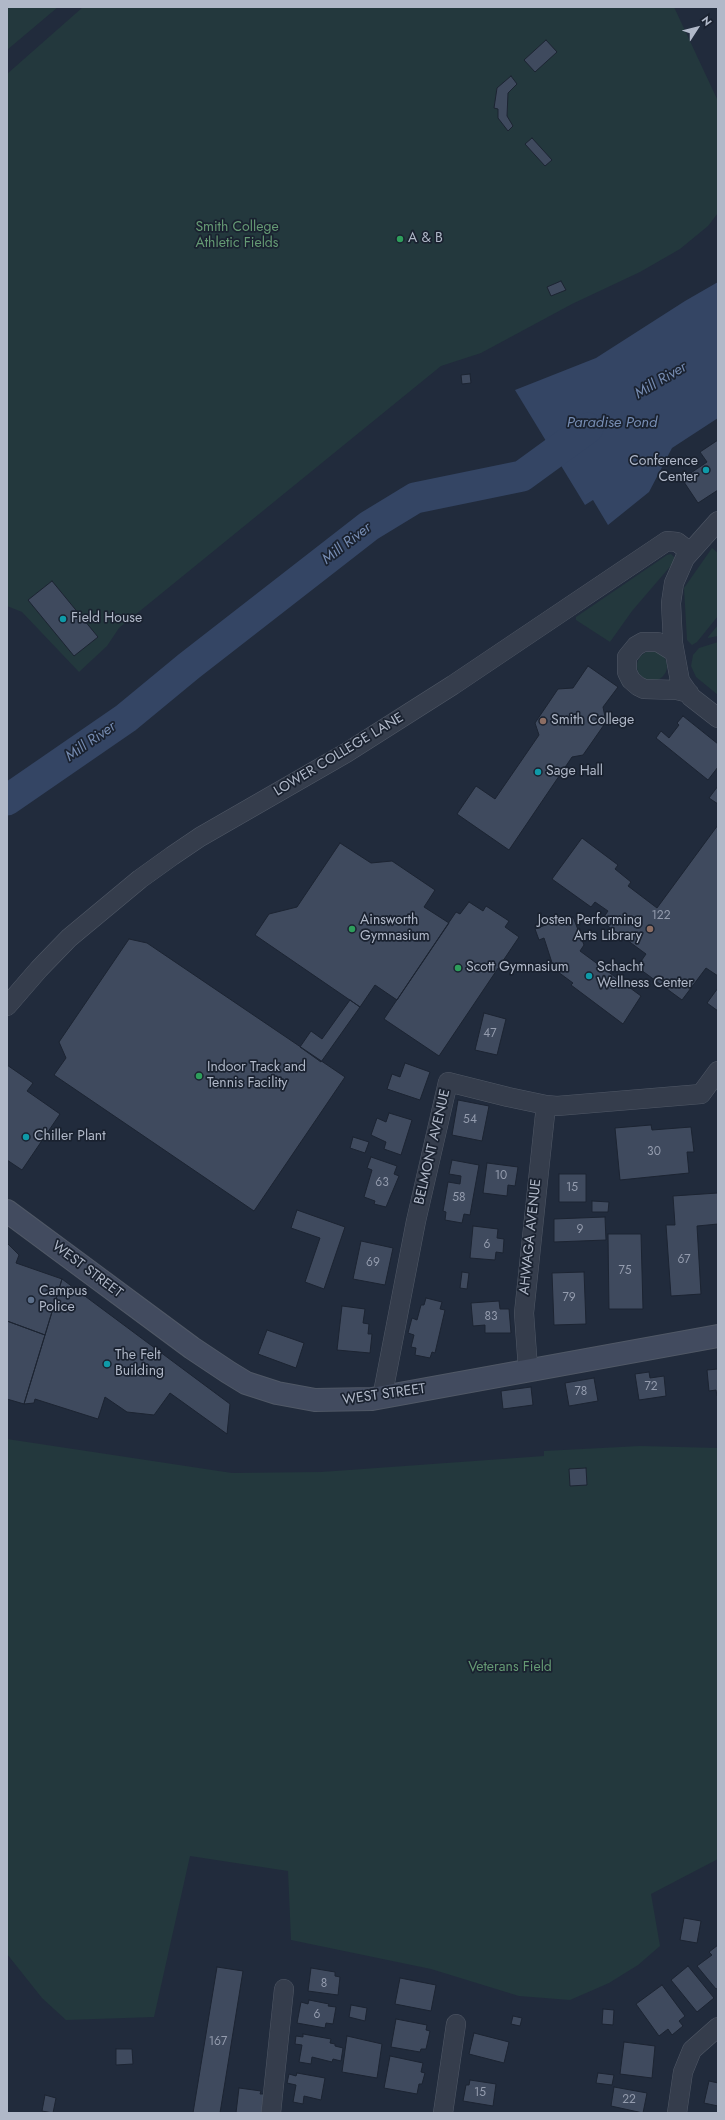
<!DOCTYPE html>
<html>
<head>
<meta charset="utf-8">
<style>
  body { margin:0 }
  #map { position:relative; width:725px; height:2120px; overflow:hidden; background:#212b3c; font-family:Jost,sans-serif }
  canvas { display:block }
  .frame { position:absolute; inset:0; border:8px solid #b0b8c8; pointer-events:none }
  .north { position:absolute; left:677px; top:8px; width:40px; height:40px; -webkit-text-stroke:3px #1a2230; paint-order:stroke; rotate:54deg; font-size:11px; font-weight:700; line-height:16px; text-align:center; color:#b0b8c8 }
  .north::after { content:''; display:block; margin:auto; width:14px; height:18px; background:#b0b8c8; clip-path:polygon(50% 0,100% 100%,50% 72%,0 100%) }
</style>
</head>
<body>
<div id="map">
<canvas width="725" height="2120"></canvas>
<div class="frame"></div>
<div class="north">N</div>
</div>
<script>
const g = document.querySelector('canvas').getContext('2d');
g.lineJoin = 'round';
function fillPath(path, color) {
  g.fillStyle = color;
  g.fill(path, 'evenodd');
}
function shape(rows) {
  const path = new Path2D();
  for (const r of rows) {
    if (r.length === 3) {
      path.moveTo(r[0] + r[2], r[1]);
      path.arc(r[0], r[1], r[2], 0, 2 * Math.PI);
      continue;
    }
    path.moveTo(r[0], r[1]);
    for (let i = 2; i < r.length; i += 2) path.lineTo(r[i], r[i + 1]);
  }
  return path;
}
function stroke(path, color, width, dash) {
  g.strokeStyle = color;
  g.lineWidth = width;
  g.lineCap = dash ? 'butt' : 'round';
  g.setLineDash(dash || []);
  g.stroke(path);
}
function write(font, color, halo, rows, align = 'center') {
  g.font = font + ' Jost,sans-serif';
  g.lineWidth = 3.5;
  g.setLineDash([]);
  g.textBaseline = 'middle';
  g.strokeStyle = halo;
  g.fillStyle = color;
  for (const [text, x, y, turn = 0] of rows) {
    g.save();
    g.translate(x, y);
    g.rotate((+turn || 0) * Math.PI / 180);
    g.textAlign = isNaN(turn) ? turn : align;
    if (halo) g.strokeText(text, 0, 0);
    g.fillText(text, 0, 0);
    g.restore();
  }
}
const green = shape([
  [7,7,58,7,7,50],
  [83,7,674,7,718,101,718,213,708,226,680,249,640,272,572,304,481,353,441,366,119,628,107,646,79,672,22,612,7,606,7,74],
  [712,548,718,553,718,616,697,642,692,645,687,640,684,588],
  [671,554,674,557,674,562,632,611,610,642,576,620,576,617,667,555],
  [718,625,718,636,708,638,708,637],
  [718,642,718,695,696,677,691,666,693,655,699,648],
  [652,666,15],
  [7,1439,232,1473,321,1472,544,1456,544,1451,640,1446,718,1448,718,1859,651,1894,660,1946,638,1965,609,1983,570,2000,519,1996,431,1969,291,1940,288,1871,190,1856,154,2017,66,2020,42,1998,7,1954]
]);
const water = shape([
  [718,282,718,418,672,448,649,492,608,525,593,500,585,505,515,390,596,358,685,301]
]);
const river = shape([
  [7,800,126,718,189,666,369,526,415,498,522,476,588,428]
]);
const building = shape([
  [546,40,557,52,535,72,524,60,546,40],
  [511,76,517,84,508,93,507,116,513,126,508,131,498,118,498,109,494,108,497,88,511,76],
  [532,138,552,160,545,166,525,144,532,138],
  [561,281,566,290,551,296,547,287,561,281],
  [470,374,471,383,462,384,461,375,470,374],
  [718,440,718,490,698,503,682,479,707,462,700,452,718,440],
  [52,581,98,637,74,656,28,600,52,581],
  [588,666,618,687,603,707,606,722,583,755,572,757,509,850,457,814,476,786,495,799,539,735,535,723,558,689,573,688,588,666],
  [683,716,718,744,718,767,708,780,656,738,661,731,669,738,679,725,677,723,683,716],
  [718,786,718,804,709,798,718,786],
  [718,825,718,976,706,968,682,1000,637,967,646,954,601,921,608,911,595,902,591,907,552,879,582,838,618,865,615,869,631,882,628,886,657,908,718,825],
  [340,843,371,863,392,861,435,890,424,907,449,923,397,1000,375,985,360,1007,255,935,269,914,297,907,340,843],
  [469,902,483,911,486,906,509,921,505,927,519,937,439,1056,384,1019,456,912,460,914,469,902],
  [573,917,584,945,580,951,641,996,623,1024,571,985,573,983,554,969,544,938,539,940,535,929,559,920,560,922,573,917],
  [129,939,147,943,345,1077,254,1211,54,1075,66,1058,59,1042,129,939],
  [718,988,718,1011,707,1003,718,988],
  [350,1000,360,1007,321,1062,300,1047,311,1031,322,1039,350,1000],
  [484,1013,506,1019,497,1055,475,1050,484,1013],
  [405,1063,430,1072,420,1100,387,1089,392,1074,400,1077,405,1063],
  [7,1065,33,1083,27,1091,60,1114,22,1170,7,1160,7,1065],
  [458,1100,489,1106,482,1141,452,1135,458,1100],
  [389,1113,412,1120,401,1155,384,1149,386,1142,371,1135,377,1118,386,1122,389,1113],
  [651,1125,652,1130,691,1127,694,1152,687,1152,689,1173,620,1180,615,1128,651,1125],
  [353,1137,369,1142,365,1153,350,1148,353,1137],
  [371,1157,397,1166,394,1174,399,1176,386,1207,374,1204,375,1201,364,1197,372,1170,367,1168,371,1157],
  [452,1160,479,1165,470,1215,464,1214,462,1223,445,1220,446,1212,443,1211,448,1182,460,1184,461,1176,449,1174,452,1160],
  [487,1163,518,1167,515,1186,508,1185,507,1196,483,1193,487,1163],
  [559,1174,586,1174,586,1202,559,1202,559,1174],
  [718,1193,718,1224,697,1226,701,1294,671,1296,666,1225,675,1225,673,1196,718,1193],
  [592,1201,609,1202,608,1212,592,1212,592,1201],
  [297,1210,345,1227,324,1289,305,1282,320,1238,291,1228,297,1210],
  [605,1217,606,1240,554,1242,554,1219,605,1217],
  [473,1226,498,1229,497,1238,504,1239,503,1253,496,1252,495,1260,470,1258,473,1226],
  [608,1234,641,1234,643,1309,609,1309,608,1234],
  [361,1241,393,1248,385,1285,353,1279,361,1241],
  [7,1243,19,1255,16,1263,62,1279,45,1335,7,1321,7,1243],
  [462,1272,469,1273,467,1289,460,1288,462,1272],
  [584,1272,586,1324,554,1325,552,1273,584,1272],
  [62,1279,230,1404,227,1434,170,1393,154,1415,127,1412,105,1397,98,1419,35,1399,34,1403,24,1404,62,1279],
  [426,1298,442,1302,440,1309,445,1310,435,1353,432,1352,430,1358,415,1355,416,1348,411,1347,414,1335,408,1333,412,1318,417,1320,421,1305,424,1305,426,1298],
  [499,1301,500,1309,509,1309,511,1333,485,1333,485,1325,473,1326,471,1303,499,1301],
  [342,1306,365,1309,363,1323,369,1324,368,1334,372,1334,370,1353,337,1350,342,1306],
  [7,1321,45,1335,24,1404,7,1399,7,1321],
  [267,1330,304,1343,296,1368,258,1354,267,1330],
  [718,1369,718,1396,717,1396,716,1390,709,1391,707,1370,718,1369],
  [649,1372,650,1378,664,1376,666,1396,639,1400,635,1374,649,1372],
  [594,1378,598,1401,569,1406,565,1383,594,1378],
  [531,1387,533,1405,503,1409,501,1391,531,1387],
  [586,1468,587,1485,570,1486,569,1469,586,1468],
  [684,1918,701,1921,697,1943,680,1940,684,1918],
  [718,1945,718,1988,716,1989,697,1966,712,1955,709,1952,718,1945],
  [688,1966,714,1998,697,2012,671,1980,688,1966],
  [217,1967,243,1971,220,2113,193,2113,217,1967],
  [311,1968,335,1972,335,1976,340,1977,338,1995,308,1991,311,1968],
  [400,1978,436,1985,431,2011,395,2004,400,1978],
  [662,1985,685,2016,679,2021,683,2026,672,2035,668,2029,659,2036,636,2004,662,1985],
  [309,2000,329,2004,328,2006,336,2007,333,2024,326,2023,325,2028,297,2023,301,2002,308,2004,309,2000],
  [351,2005,367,2008,365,2021,349,2017,351,2005],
  [603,2009,614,2010,613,2025,602,2024,603,2009],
  [513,2016,522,2018,520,2026,511,2024,513,2016],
  [396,2019,427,2025,426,2030,430,2031,426,2049,421,2049,420,2052,391,2047,396,2019],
  [474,2033,509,2042,504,2063,469,2054,474,2033],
  [303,2034,331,2039,330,2043,335,2044,335,2046,343,2048,341,2061,333,2059,332,2062,312,2057,311,2064,299,2062,302,2045,295,2044,296,2036,303,2037,303,2034],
  [347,2036,382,2044,377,2078,342,2072,347,2036],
  [624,2042,655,2046,652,2078,620,2074,624,2042],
  [116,2049,132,2049,133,2064,116,2065,116,2049],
  [390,2056,423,2063,421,2072,425,2073,422,2084,419,2084,417,2094,384,2088,390,2056],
  [297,2073,325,2078,321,2100,304,2096,303,2104,293,2102,296,2085,287,2083,289,2074,296,2076,297,2073],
  [598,2073,614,2075,612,2085,596,2083,598,2073],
  [470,2080,496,2084,493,2106,463,2101,466,2085,469,2085,470,2080],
  [709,2081,718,2083,718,2106,704,2103,709,2081],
  [614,2087,647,2093,643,2113,611,2106,614,2087],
  [239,2088,261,2091,260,2094,266,2094,263,2113,236,2113,239,2088],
  [45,2095,56,2098,53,2113,42,2111,45,2095]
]);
const street = shape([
  [718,521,685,558,674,583,671,603,673,643,680,681,691,697,718,718],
  [674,652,658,642,643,642,636,646,627,657,627,672,631,680,638,686,644,689,677,690,689,693],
  [7,1006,39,969,69,938,140,879,172,856,200,837,346,753,453,685,667,541,677,542,690,552],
  [528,1369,524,1313,546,1105],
  [382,1398,416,1221,448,1082,508,1097,546,1105,557,1106,701,1094,718,1071],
  [271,2113,284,1989],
  [443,2113,456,2024],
  [677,2113,683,2072,692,2050,718,2027]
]);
const secondary = shape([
  [7,1211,192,1348,228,1372,246,1383,277,1393,315,1400,372,1399,718,1336]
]);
const markers = [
  [400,239,4,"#2e9e5b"],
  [706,470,4,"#0f9aa8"],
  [63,619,4,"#0f9aa8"],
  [543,721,4,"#8d6e63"],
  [538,772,4,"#0f9aa8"],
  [352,929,4,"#2e9e5b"],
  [650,929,4,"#8d6e63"],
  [458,968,4,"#2e9e5b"],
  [589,976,4,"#0f9aa8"],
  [199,1076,4,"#2e9e5b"],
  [26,1137,4,"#0f9aa8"],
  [31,1300,4,"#5c6f8a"],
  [107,1364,4,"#0f9aa8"]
];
const numberNames = [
  ["122",661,916],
  ["47",490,1034],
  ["54",470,1120],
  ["30",654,1152],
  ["10",501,1176],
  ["63",382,1183],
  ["15",572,1188],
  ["58",459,1198],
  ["9",580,1230],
  ["6",487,1245],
  ["67",684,1260],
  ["69",373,1263],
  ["75",625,1271],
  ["79",569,1298],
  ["83",491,1317],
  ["72",651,1387],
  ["78",581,1392],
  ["8",324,1984],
  ["6",317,2015],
  ["167",218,2042],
  ["15",480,2093],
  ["22",629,2100]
];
const parkNames = [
  ["Smith College",237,228],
  ["Athletic Fields",237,244],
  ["Veterans Field",510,1668]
];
const poiNames = [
  ["A & B",408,239],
  ["Conference",698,462,"right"],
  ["Center",698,478,"right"],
  ["Field House",71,619],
  ["Smith College",551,721],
  ["Sage Hall",546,772],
  ["Ainsworth",360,921],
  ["Gymnasium",360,937],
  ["Josten Performing",642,921,"right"],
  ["Arts Library",642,937,"right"],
  ["Scott Gymnasium",466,968],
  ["Schacht",597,968],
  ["Wellness Center",597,984],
  ["Indoor Track and",207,1068],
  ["Tennis Facility",207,1084],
  ["Chiller Plant",34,1137],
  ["Campus",39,1292],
  ["Police",39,1308],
  ["The Felt",115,1356],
  ["Building",115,1372]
];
const streetNames = [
  ["LOWER COLLEGE LANE",339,755,-31],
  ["BELMONT AVENUE",433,1147,-77],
  ["AHWAGA AVENUE",531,1237,-84],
  ["WEST STREET",87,1270,37],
  ["WEST STREET",384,1395,-8]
];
const waterNames = [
  ["Mill River",661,381,-31],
  ["Paradise Pond",612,423],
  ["Mill River",347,544,-38],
  ["Mill River",91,742,-35]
];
fillPath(green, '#23383d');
fillPath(water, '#344564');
stroke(river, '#344564', 31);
fillPath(building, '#3f4a5e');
stroke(building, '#1c2432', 1);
stroke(street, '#505866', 20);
stroke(secondary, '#505866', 24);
stroke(street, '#353d4c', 19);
stroke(secondary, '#424b5f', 22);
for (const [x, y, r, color] of markers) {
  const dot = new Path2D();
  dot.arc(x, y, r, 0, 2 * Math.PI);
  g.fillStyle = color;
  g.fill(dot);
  stroke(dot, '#1a2230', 1.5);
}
write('12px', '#949cae', null, numberNames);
write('14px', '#659a74', '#1a2230', parkNames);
write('14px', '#b0b8c8', '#1a2230', poiNames, 'left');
write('14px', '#b0b8c8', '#1a2230', streetNames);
write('italic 15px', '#768cb2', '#1a2230', waterNames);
</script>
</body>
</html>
